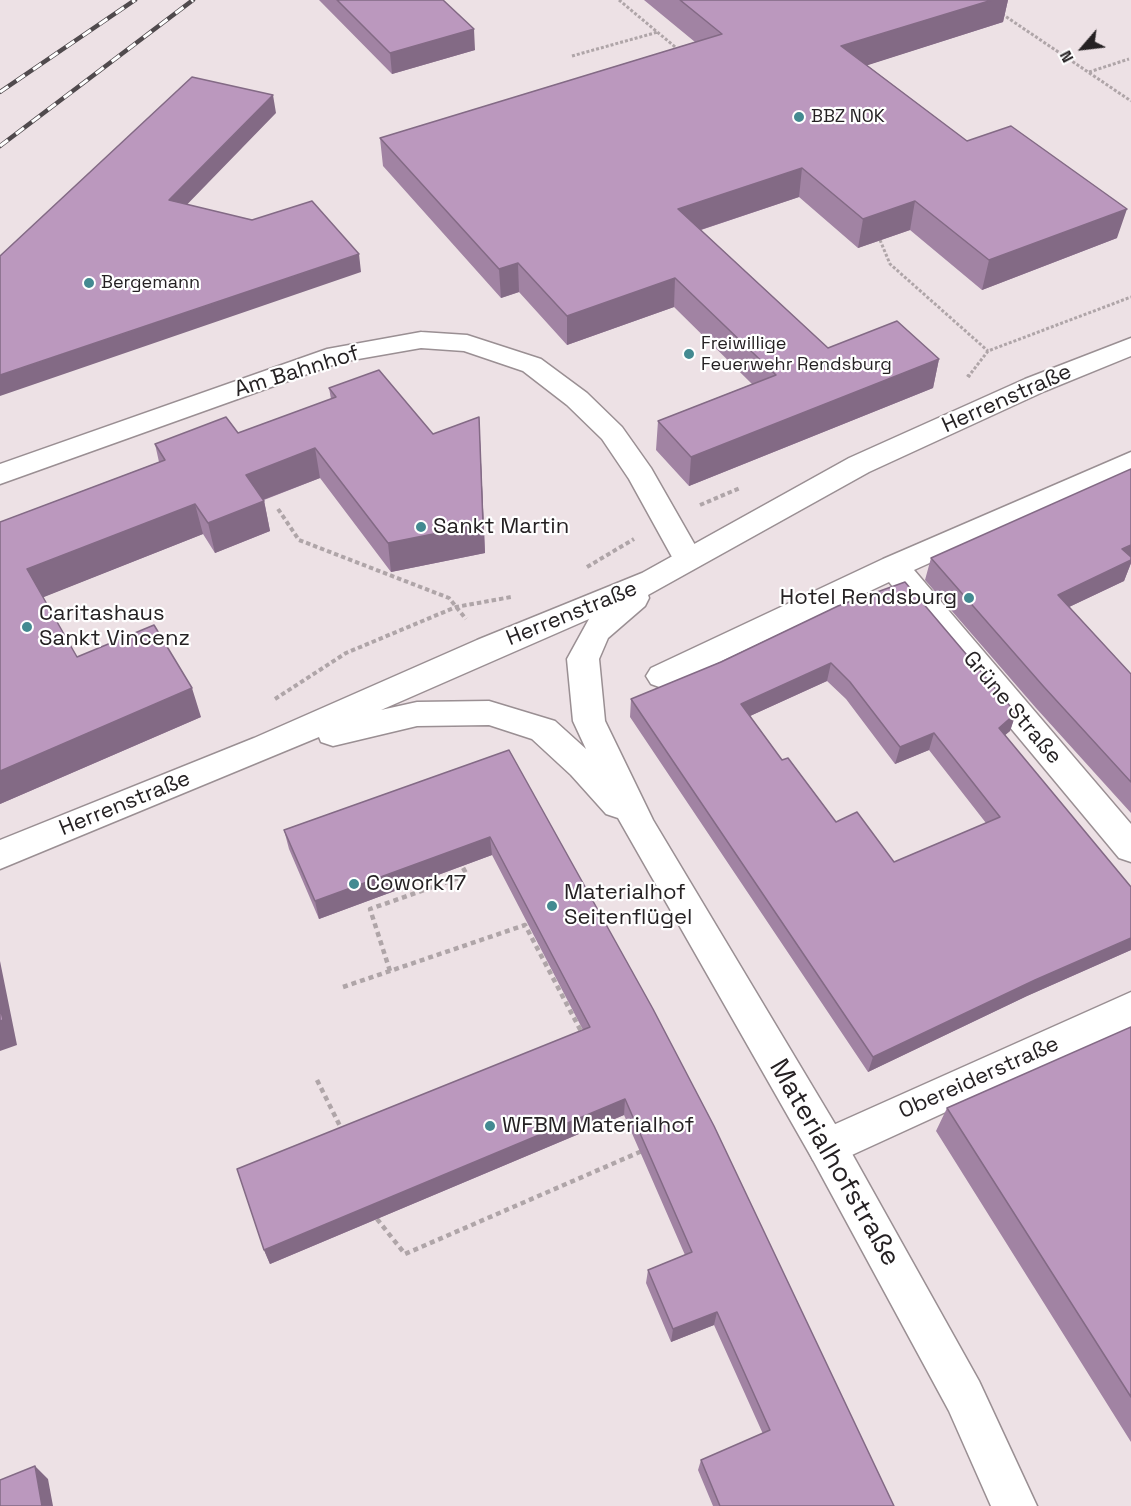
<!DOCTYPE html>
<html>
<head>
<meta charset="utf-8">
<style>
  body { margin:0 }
  #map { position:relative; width:1131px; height:1506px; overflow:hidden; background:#ede1e5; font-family:"Space Grotesk",sans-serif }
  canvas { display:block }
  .north { position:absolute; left:1053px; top:18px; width:60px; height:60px; -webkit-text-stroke:4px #fff; paint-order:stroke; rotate:242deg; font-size:16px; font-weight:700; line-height:24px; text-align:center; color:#252123 }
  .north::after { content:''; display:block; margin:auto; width:21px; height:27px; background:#252123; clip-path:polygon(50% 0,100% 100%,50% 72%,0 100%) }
</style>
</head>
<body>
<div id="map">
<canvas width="1131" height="1506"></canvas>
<div class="north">N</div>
</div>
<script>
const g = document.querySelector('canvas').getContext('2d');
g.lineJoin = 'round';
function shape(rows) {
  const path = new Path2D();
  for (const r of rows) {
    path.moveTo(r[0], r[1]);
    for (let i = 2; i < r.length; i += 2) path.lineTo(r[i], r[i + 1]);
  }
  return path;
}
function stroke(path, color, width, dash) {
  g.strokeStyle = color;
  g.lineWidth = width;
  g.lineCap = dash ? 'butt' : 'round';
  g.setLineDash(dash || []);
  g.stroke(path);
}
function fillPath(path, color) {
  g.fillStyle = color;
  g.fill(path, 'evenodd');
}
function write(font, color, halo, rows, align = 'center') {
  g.font = font + ' "Space Grotesk",sans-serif';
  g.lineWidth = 4.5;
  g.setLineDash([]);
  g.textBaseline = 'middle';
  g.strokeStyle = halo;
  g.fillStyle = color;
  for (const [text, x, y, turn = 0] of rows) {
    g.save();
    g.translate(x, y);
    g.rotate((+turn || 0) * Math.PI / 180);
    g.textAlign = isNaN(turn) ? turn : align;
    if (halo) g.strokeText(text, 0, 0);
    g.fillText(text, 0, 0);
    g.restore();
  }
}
const pathFar2 = shape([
  [619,0,680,51],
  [1002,14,1131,101],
  [572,56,658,32],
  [1089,72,1129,59],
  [880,240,890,264,988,351],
  [968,377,988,351,1131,297]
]);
const pathFar1 = shape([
  [968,377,969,375],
  [700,505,740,488],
  [278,509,299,540,449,598,466,619],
  [587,567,634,539],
  [275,699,346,653,456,607,511,597]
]);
const path = shape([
  [390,971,370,909,467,875,462,866],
  [343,987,525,925,583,1035],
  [317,1080,342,1130],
  [377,1219,405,1254,642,1151]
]);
const street = shape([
  [421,332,467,335,541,359,587,393,622,427,651,468,703,559,699,566,688,570,677,566,629,479,602,439,567,405,523,371,464,351,421,348,341,362,0,484,0,464,327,349,421,332],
  [1131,452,1131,472,914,570,1131,824,1131,862,1119,858,889,582,673,684,662,688,651,684,646,676,651,668,883,559,1131,452],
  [1131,992,1131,1027,841,1160,827,1166,813,1160,807,1147,813,1134,1131,992]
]);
const secondary = shape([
  [1131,338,1131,356,1045,391,869,472,648,595,649,598,645,606,608,638,599,659,605,721,653,820,841,1134,979,1381,1037,1506,991,1506,949,1411,813,1160,618,818,606,814,571,775,532,739,489,725,417,726,333,746,321,742,319,737,0,869,0,840,254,738,477,640,642,573,849,458,1025,379,1131,338],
  [589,619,567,659,573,721,586,749,555,721,489,701,417,702,381,710,589,619]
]);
const rail = shape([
  [0,92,135,0],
  [0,146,193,0]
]);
const wall = shape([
  [319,0,443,0,475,50,392,74],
  [644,0,1008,0,1003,22,867,65,967,141,1117,238,982,290,910,230,858,248,799,197,701,230,828,348,939,359,933,388,689,486,656,450,658,421,752,384,674,307,567,345,519,292,501,298,383,166,380,138,695,42],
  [329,388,433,434,479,417,485,553,391,572,320,478,264,500,270,531,215,553,203,534,43,597,77,657,201,717,0,804,0,522,159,462,155,444,238,433,331,399],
  [931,558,1131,563,1124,581,1069,607,1131,674,1131,813,1036,708,925,580],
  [838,606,1016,713,1010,731,1005,735,1131,887,1131,950,1027,996,868,1072,630,717,631,699,721,662],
  [827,681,846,699,895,764,929,750,986,823,894,862,836,822,782,760,750,716],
  [509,750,894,1506,713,1506,698,1470,701,1460,763,1434,714,1325,671,1342,646,1283,648,1270,685,1255,624,1115,270,1264,264,1250,583,1030,492,855,319,919,289,849,284,830],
  [1131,1027,1131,1442,936,1131,947,1108]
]);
const shadedWall = shape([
  [992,0,1008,0,1003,22,837,75,841,46],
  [474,29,475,50,392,74,390,53],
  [273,95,276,113,173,219,169,200],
  [802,168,799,197,676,238,678,209],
  [915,201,910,230,858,248,863,219],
  [1127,209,1117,238,982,290,989,260],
  [359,254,361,272,0,396,0,375],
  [518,263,519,292,501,298,499,269],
  [675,278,674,307,567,345,567,316],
  [939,359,933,388,689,486,691,457],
  [479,417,485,553,391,572,388,543],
  [315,448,320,478,252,504,246,475],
  [264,501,270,531,215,553,208,523],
  [195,504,203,534,39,599,27,569],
  [1131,545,1131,563,1124,581,1050,616,1058,595,1122,549],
  [831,663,827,681,739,721,741,704],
  [192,688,201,717,0,804,0,771],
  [1016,713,1010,731,993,745,999,728],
  [934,733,929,750,895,764,900,747],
  [490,837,492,855,319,919,315,901],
  [1131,938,1131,950,1027,996,868,1072,873,1057,1035,980],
  [0,961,17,1045,0,1051],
  [625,1099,624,1115,270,1264,264,1250],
  [717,1312,714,1325,671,1342,673,1329],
  [35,1466,48,1479,53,1506,42,1506]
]);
const building = shape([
  [337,0,443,0,474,29,390,53,337,0],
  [680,0,992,0,841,46,967,141,1011,126,1127,209,989,260,915,201,863,219,802,168,678,209,828,348,897,321,939,359,691,457,658,421,776,375,675,278,567,316,518,263,499,269,380,138,722,34,680,0],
  [192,77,273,95,169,200,252,220,312,201,359,254,0,375,0,256,192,77],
  [379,370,433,434,479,417,483,524,388,543,315,448,246,475,264,501,208,523,195,504,27,569,77,657,154,625,192,688,0,771,0,522,165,460,155,444,226,417,238,433,336,397,329,388,379,370],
  [1131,469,1131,545,1122,549,1131,557,1131,560,1058,595,1131,674,1131,782,1044,687,931,558,1131,469],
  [905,582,1016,713,999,728,1131,887,1131,938,1035,980,873,1057,631,699,721,662,838,606,905,582],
  [831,663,850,682,900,747,934,733,1000,817,894,862,857,812,836,822,788,758,782,760,741,704,831,663],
  [509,750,653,1009,714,1126,894,1506,720,1506,701,1460,770,1430,717,1312,673,1329,648,1270,692,1252,625,1099,264,1250,237,1169,590,1027,490,837,315,901,284,830,509,750],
  [0,1007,3,1020,0,1021,0,1007],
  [1131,1027,1131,1397,947,1108,1131,1027],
  [35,1466,42,1506,0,1506,0,1480,35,1466]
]);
const markers = [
  [799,117,6,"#438a91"],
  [89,283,6,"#438a91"],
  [689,354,6,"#438a91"],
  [421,527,6,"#438a91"],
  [969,598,6,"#438a91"],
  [27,627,6,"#438a91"],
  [354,884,6,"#438a91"],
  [552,906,6,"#438a91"],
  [490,1126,6,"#438a91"]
];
const farPoinames = [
  ["BBZ NOK",811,117],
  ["Bergemann",101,283],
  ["Freiwillige",701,344],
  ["Feuerwehr Rendsburg",701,365]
];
const streetNames = [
  ["Am Bahnhof",297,372,-17],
  ["Herrenstraße",1007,399,-24],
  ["Herrenstraße",572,614,-22],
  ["Grüne Straße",1012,708,50],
  ["Herrenstraße",125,804,-22],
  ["Obereiderstraße",979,1078,-24]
];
const poiNames = [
  ["Sankt Martin",433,527],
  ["Hotel Rendsburg",957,598,"right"],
  ["Caritashaus",39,614],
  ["Sankt Vincenz",39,639],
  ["Cowork17",366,884],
  ["Materialhof",564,893],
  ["Seitenflügel",564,918],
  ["WFBM Materialhof",502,1126]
];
const nearStreetnames = [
  ["Materialhofstraße",834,1163,60]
];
stroke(street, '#9a8f93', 3);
stroke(secondary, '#9a8f93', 3);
stroke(pathFar2, '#afa5a8', 3, [3, 2]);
stroke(pathFar1, '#afa5a8', 4, [4.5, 3]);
stroke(path, '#afa5a8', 4.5, [5, 4]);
fillPath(street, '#fff');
fillPath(secondary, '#fff');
stroke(rail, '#504a4d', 4.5);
stroke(rail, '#fff', 3, [10]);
fillPath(wall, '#a183a3');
fillPath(shadedWall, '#836a85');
fillPath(building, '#bb98be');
stroke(building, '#836a85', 1.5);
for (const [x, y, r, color] of markers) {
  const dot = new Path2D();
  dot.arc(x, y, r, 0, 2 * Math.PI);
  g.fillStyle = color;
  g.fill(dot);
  stroke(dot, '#fff', 2);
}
write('18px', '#252123', '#fff', farPoinames, 'left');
write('22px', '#252123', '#fff', streetNames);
write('22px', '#252123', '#fff', poiNames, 'left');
write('27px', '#252123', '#fff', nearStreetnames);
</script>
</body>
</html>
